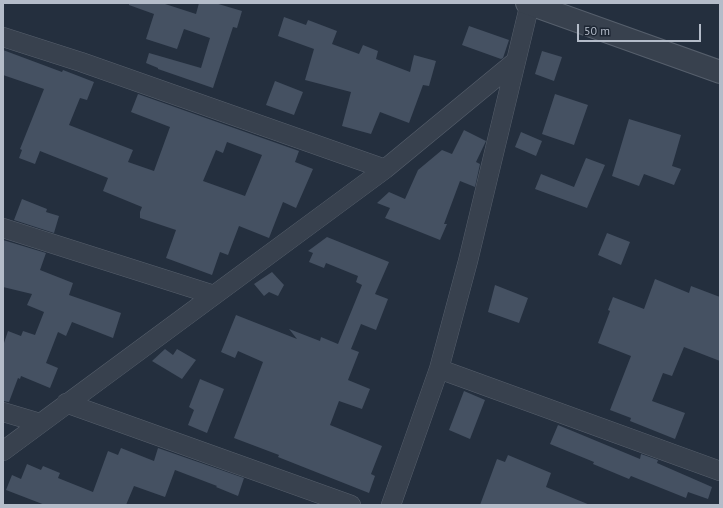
<!DOCTYPE html>
<html>
<head>
<meta charset="utf-8">
<style>
  body { margin:0 }
  #map { position:relative; width:723px; height:508px; overflow:hidden; background:#242f3e; font-family:"PT Sans",sans-serif }
  canvas { display:block }
  .frame { position:absolute; inset:0; border:4px solid #b4bcc9; pointer-events:none }
  .scale { position:absolute; left:577px; top:24px; width:124px; height:18px; box-sizing:border-box; border:2px solid #b4bcc9; border-top:0; padding-left:5px; font-size:12px; line-height:14px; white-space:nowrap; color:#b4bcc9; -webkit-text-stroke:3px #1d2633; paint-order:stroke }
</style>
</head>
<body>
<div id="map">
<canvas width="723" height="508"></canvas>
<div class="frame"></div>
<div class="scale">50 m</div>
</div>
<script>
const g = document.querySelector('canvas').getContext('2d');
g.lineJoin = 'round';
function fillPath(path, color) {
  g.fillStyle = color;
  g.fill(path, 'evenodd');
}
function shape(rows) {
  const path = new Path2D();
  for (const r of rows) {
    path.moveTo(r[0], r[1]);
    for (let i = 2; i < r.length; i += 2) path.lineTo(r[i], r[i + 1]);
  }
  return path;
}
function stroke(path, color, width, dash) {
  g.strokeStyle = color;
  g.lineWidth = width;
  g.lineCap = dash ? 'butt' : 'round';
  g.setLineDash(dash || []);
  g.stroke(path);
}
const building = shape([
  [129,3,162,3,196,14,199,3,215,3,242,11,237,28,233,27,213,88,158,69,158,68,146,63,149,53,201,68,210,38,184,29,177,49,146,39,154,14,129,5],
  [284,17,306,25,308,20,337,31,332,44,359,54,363,45,378,51,376,59,410,72,414,55,436,61,429,86,423,85,409,123,380,112,371,134,342,126,351,92,305,80,314,49,278,36],
  [469,26,509,40,503,58,501,59,462,45],
  [3,50,62,72,63,70,94,82,87,100,80,98,69,125,133,150,128,162,154,171,170,127,131,112,138,94,299,151,295,162,313,169,296,208,283,202,269,238,239,226,228,255,220,252,212,275,166,258,176,230,140,218,140,212,142,207,103,191,108,178,40,151,35,164,19,158,22,150,20,149,44,89,3,75],
  [227,142,262,155,245,196,203,181,216,150,223,153],
  [542,51,562,57,554,81,535,74],
  [275,81,303,92,294,115,266,105],
  [555,94,588,105,574,145,542,134],
  [629,119,681,135,672,166,681,169,674,185,644,174,639,186,612,176],
  [464,130,486,141,476,162,480,164,475,187,460,181,444,224,447,224,440,240,385,218,390,208,377,203,389,192,405,199,418,170,442,150,452,154],
  [521,132,542,141,536,156,515,147],
  [586,158,605,165,587,208,535,189,541,174,574,187],
  [22,199,47,209,46,212,59,216,54,233,14,220],
  [607,233,630,242,621,265,598,255],
  [327,237,389,262,375,294,388,299,376,330,361,324,351,349,359,352,348,380,370,389,362,409,339,401,330,425,382,446,371,474,375,476,369,493,278,457,279,455,234,438,263,362,238,351,235,358,221,352,236,315,297,339,289,329,320,341,321,337,338,344,362,285,356,282,358,276,326,263,324,268,309,262,313,253,308,251],
  [3,240,46,253,40,270,73,283,69,295,121,313,113,338,72,322,66,336,58,332,46,363,58,368,50,388,21,376,20,379,18,378,9,402,3,401,3,346,8,331,21,336,23,331,35,335,44,312,27,305,32,294,3,287],
  [272,272,284,285,278,296,269,292,264,296,254,284],
  [655,279,689,293,691,286,720,297,720,361,684,347,672,376,663,373,652,401,685,413,675,439,630,421,631,418,610,410,631,356,598,343,610,311,608,310,613,297,644,309],
  [495,285,528,298,519,323,488,312],
  [165,349,173,355,177,349,196,360,182,379,152,361],
  [200,379,224,389,207,433,188,425,194,410,189,407],
  [464,391,485,400,470,439,449,430],
  [558,425,640,459,641,454,658,460,657,463,712,487,708,499,688,492,686,498,631,476,629,479,593,464,594,462,550,444],
  [121,448,154,461,158,448,244,478,238,496,216,487,217,486,175,470,165,497,134,486,126,505,45,505,6,490,12,475,21,479,27,464,41,470,43,466,60,473,58,478,93,492,108,451,118,455],
  [508,455,551,473,546,487,590,505,480,505,497,459,505,462]
]);
const minor = shape([
  [3,37,81,62,385,169],
  [3,228,214,295],
  [439,369,720,471],
  [66,403,351,505],
  [3,412,40,423],
  [3,451,385,169,516,61],
  [391,505,439,369,468,261,530,3]
]);
const tertiary = shape([
  [527,3,720,72]
]);
fillPath(building, '#455162');
stroke(minor, '#565f6c', 20);
stroke(tertiary, '#565f6c', 24);
stroke(minor, '#38414e', 19);
stroke(tertiary, '#38414e', 22);
</script>
</body>
</html>
